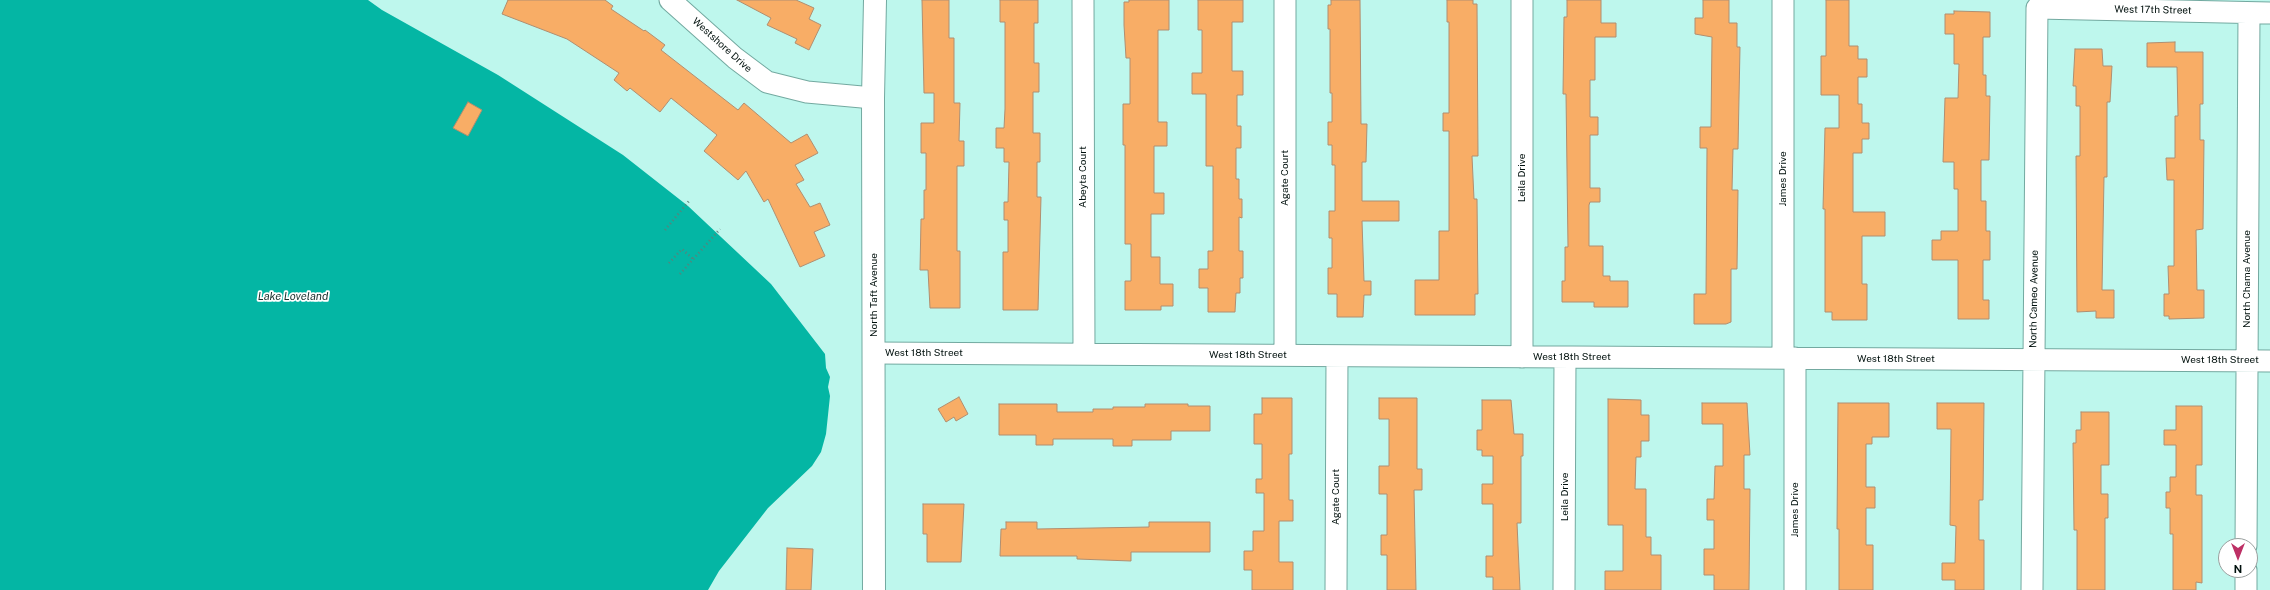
<!DOCTYPE html>
<html>
<head>
<meta charset="utf-8">
<style>
  body { margin:0 }
  #map { position:relative; width:2270px; height:590px; overflow:hidden; background:#bef7ed; font-family:"Public Sans",sans-serif }
  canvas { display:block }
  .north { position:absolute; left:2218px; top:538px; width:40px; height:40px; box-sizing:border-box; background:#fff; border:1px solid #999f9e; border-radius:50%; rotate:180deg; font-size:11px; font-weight:700; line-height:16px; text-align:center; color:#00100d }
  .north::after { content:''; display:block; margin:auto; width:14px; height:18px; background:#bd3065; clip-path:polygon(50% 0,100% 100%,50% 72%,0 100%) }
</style>
</head>
<body>
<div id="map">
<canvas width="2270" height="590"></canvas>
<div class="north">N</div>
</div>
<script>
const g = document.querySelector('canvas').getContext('2d');
g.lineJoin = 'round';
function fillPath(path, color) {
  g.fillStyle = color;
  g.fill(path, 'evenodd');
}
function shape(rows) {
  const path = new Path2D();
  for (const r of rows) {
    path.moveTo(r[0], r[1]);
    for (let i = 2; i < r.length; i += 2) path.lineTo(r[i], r[i + 1]);
  }
  return path;
}
function stroke(path, color, width, dash) {
  g.strokeStyle = color;
  g.lineWidth = width;
  g.lineCap = dash ? 'butt' : 'round';
  g.setLineDash(dash || []);
  g.stroke(path);
}
function write(font, color, halo, rows, align = 'center') {
  g.font = font + ' "Public Sans",sans-serif';
  g.lineWidth = 3.5;
  g.setLineDash([]);
  g.textBaseline = 'middle';
  g.strokeStyle = halo;
  g.fillStyle = color;
  for (const [text, x, y, turn = 0] of rows) {
    g.save();
    g.translate(x, y);
    g.rotate((+turn || 0) * Math.PI / 180);
    g.textAlign = isNaN(turn) ? turn : align;
    if (halo) g.strokeText(text, 0, 0);
    g.fillText(text, 0, 0);
    g.restore();
  }
}
const water = shape([
  [0,0,368,0,382,10,498,75,623,155,688,206,771,284,825,354,826,368,830,377,828,387,830,396,826,434,821,452,812,466,768,508,719,571,708,590,0,590]
]);
const building = shape([
  [508,0,605,0,613,6,611,9,644,31,645,30,665,45,661,50,738,110,744,103,791,143,807,134,818,153,795,165,804,180,796,184,810,207,820,203,830,225,814,232,825,256,800,267,768,199,764,202,746,171,738,180,704,151,717,135,671,98,660,112,630,88,627,91,614,80,619,73,567,39,502,14,508,0],
  [737,0,796,0,814,8,809,19,821,25,809,50,795,43,797,39,767,25,771,18,737,0],
  [922,0,949,0,949,38,954,38,954,103,960,103,959,141,964,141,964,166,957,166,957,251,960,251,960,308,930,308,928,270,920,270,921,219,924,219,924,190,926,190,926,153,921,153,921,123,934,123,934,93,924,93,922,0],
  [1000,0,1038,0,1038,23,1034,23,1034,63,1039,63,1039,92,1033,92,1033,133,1040,133,1040,162,1037,162,1037,197,1041,197,1038,310,1003,310,1003,252,1008,252,1008,220,1004,220,1004,202,1008,202,1009,162,1004,162,1004,148,996,148,996,128,1004,128,1005,109,1005,22,1000,22,1000,0],
  [1129,0,1169,0,1169,30,1158,30,1158,122,1167,122,1167,146,1154,146,1154,193,1164,193,1164,214,1151,214,1151,257,1160,257,1160,284,1173,284,1173,306,1161,306,1161,310,1125,310,1125,281,1131,281,1131,244,1125,244,1125,145,1123,145,1123,104,1130,104,1130,58,1126,58,1124,25,1124,2,1129,2,1129,0],
  [1198,0,1243,0,1243,22,1232,22,1232,71,1243,71,1243,95,1237,95,1237,126,1241,126,1241,148,1236,148,1236,179,1239,179,1239,199,1242,199,1242,218,1239,217,1239,251,1243,251,1243,278,1240,278,1240,293,1236,293,1235,312,1208,312,1208,288,1199,288,1199,269,1208,269,1208,251,1213,251,1213,166,1206,166,1206,94,1192,94,1192,73,1202,73,1202,30,1198,30,1198,0],
  [1331,0,1360,0,1361,124,1367,124,1366,162,1362,162,1362,201,1399,201,1399,221,1362,221,1364,281,1371,281,1371,295,1364,295,1363,317,1337,317,1337,294,1328,294,1328,268,1332,268,1332,238,1329,238,1329,211,1335,211,1335,165,1332,165,1332,145,1328,145,1328,122,1332,122,1332,93,1330,93,1330,29,1328,29,1328,5,1331,5,1331,0],
  [1447,0,1473,0,1473,4,1477,4,1478,156,1472,156,1474,199,1477,199,1478,294,1475,294,1475,315,1415,315,1415,280,1439,280,1439,231,1449,231,1449,131,1443,131,1443,113,1449,113,1449,22,1447,22,1447,0],
  [1567,0,1601,0,1601,23,1616,23,1616,37,1595,37,1595,80,1590,80,1590,117,1598,117,1598,135,1590,135,1590,188,1600,188,1600,202,1590,202,1589,205,1589,246,1603,246,1603,276,1610,276,1610,281,1628,281,1628,307,1594,307,1594,302,1562,302,1562,281,1565,281,1565,247,1568,247,1566,94,1563,94,1564,17,1567,17,1567,0],
  [1703,0,1729,0,1729,23,1737,23,1737,47,1740,47,1738,149,1733,149,1732,190,1738,190,1737,269,1731,269,1731,322,1726,324,1694,324,1694,294,1706,294,1707,148,1700,148,1700,127,1711,127,1712,37,1695,34,1695,18,1703,18,1703,0],
  [1826,0,1849,0,1849,46,1858,46,1858,59,1867,59,1867,77,1858,77,1858,104,1862,104,1862,123,1869,123,1869,139,1862,139,1862,153,1853,153,1853,212,1885,212,1885,236,1862,236,1862,284,1867,284,1867,320,1832,320,1832,312,1825,312,1825,209,1823,209,1825,128,1839,128,1839,95,1821,95,1821,56,1826,56,1826,0],
  [1954,11,1990,12,1990,37,1983,37,1983,75,1986,75,1986,96,1990,96,1989,160,1981,160,1981,201,1986,201,1986,231,1990,231,1990,260,1983,260,1983,300,1989,300,1989,319,1958,319,1958,260,1932,260,1932,240,1941,240,1941,231,1958,231,1958,189,1954,189,1954,162,1943,162,1945,98,1958,98,1959,64,1954,64,1954,34,1945,34,1945,14,1954,14,1954,11],
  [2175,42,2175,52,2203,52,2203,104,2200,104,2200,140,2204,140,2203,229,2196,230,2197,290,2204,290,2204,318,2169,319,2169,316,2164,316,2164,294,2169,294,2168,266,2174,266,2174,180,2167,180,2166,158,2175,158,2175,116,2178,116,2177,67,2147,67,2147,43,2175,42],
  [2075,49,2102,49,2103,66,2112,66,2110,102,2107,102,2107,177,2104,177,2102,290,2114,290,2114,318,2096,318,2096,311,2077,312,2076,156,2080,156,2080,106,2076,106,2076,86,2073,86,2075,49],
  [468,102,482,110,468,136,453,128,468,102],
  [959,397,968,414,956,421,954,417,946,422,938,409,959,397],
  [1262,398,1292,398,1292,454,1289,454,1289,500,1293,500,1293,521,1279,521,1279,562,1293,562,1293,590,1252,590,1252,570,1244,570,1244,551,1253,551,1253,531,1264,531,1264,493,1256,493,1256,479,1262,479,1262,444,1254,444,1254,414,1262,414,1262,398],
  [1379,398,1417,398,1417,469,1422,469,1422,490,1414,490,1416,590,1387,590,1387,555,1381,555,1381,535,1387,535,1387,494,1379,494,1379,466,1389,466,1389,419,1379,419,1379,398],
  [1608,399,1641,400,1641,415,1649,415,1649,441,1641,441,1641,457,1636,457,1635,489,1646,489,1646,537,1651,537,1651,555,1661,555,1661,590,1605,590,1605,571,1623,571,1623,525,1608,525,1608,399],
  [1482,400,1511,400,1514,434,1523,434,1523,456,1521,456,1521,523,1517,523,1520,590,1493,590,1493,577,1486,577,1486,556,1493,556,1493,504,1482,504,1482,484,1493,484,1493,456,1482,456,1482,450,1477,450,1477,430,1482,430,1482,400],
  [1702,403,1747,403,1750,455,1744,455,1744,489,1750,489,1749,590,1714,590,1714,575,1704,575,1704,549,1714,549,1714,520,1707,520,1707,499,1714,499,1715,466,1723,466,1723,424,1702,424,1702,403],
  [1838,403,1889,403,1889,437,1872,437,1872,444,1866,444,1866,487,1875,487,1875,508,1866,508,1866,545,1873,545,1873,590,1839,590,1839,529,1837,529,1838,403],
  [1937,403,1984,403,1983,500,1979,500,1979,540,1984,540,1984,590,1955,590,1955,580,1942,580,1942,563,1955,563,1956,526,1950,525,1951,429,1937,429,1937,403],
  [999,404,1057,404,1057,412,1093,412,1093,409,1113,409,1113,407,1145,407,1145,404,1188,404,1188,406,1210,406,1210,431,1171,431,1171,440,1132,440,1132,446,1113,446,1113,439,1053,439,1053,445,1036,445,1036,435,999,435,999,404],
  [2176,406,2202,406,2202,465,2196,465,2196,495,2202,495,2202,583,2196,582,2196,590,2173,590,2173,534,2170,534,2170,508,2166,508,2166,492,2170,492,2170,477,2176,477,2176,445,2164,445,2164,430,2176,430,2176,406],
  [2081,412,2109,412,2109,465,2101,465,2101,494,2108,494,2108,518,2105,518,2105,590,2077,590,2077,530,2074,530,2073,443,2076,443,2076,430,2081,430,2081,412],
  [923,504,964,504,961,562,927,562,927,534,923,534,923,504],
  [1006,522,1037,522,1037,529,1149,527,1149,522,1210,522,1210,552,1131,552,1131,561,1077,559,1077,556,1000,556,1001,529,1006,529,1006,522],
  [787,548,813,549,811,590,786,590,787,548]
]);
const path = shape([
  [665,230,689,201],
  [669,263,682,249,693,259],
  [680,274,720,229]
]);
const street = shape([
  [670,0,735,58,767,82,807,92,873,98],
  [1083,0,1084,354],
  [1285,0,1285,355],
  [1783,0,1783,358],
  [874,353,2270,361],
  [1522,357,1522,0],
  [1795,358,1795,590],
  [2246,546,2249,13],
  [1336,590,1337,356],
  [1564,590,1565,357],
  [2032,590,2037,8,2270,13],
  [2246,590,2246,570]
]);
const secondary = shape([
  [874,590,873,98,875,0]
]);
const streetNames = [
  ["West 17th Street",2153,10,1],
  ["Westshore Drive",722,45,42],
  ["Abeyta Court",1083,177,-90],
  ["Agate Court",1285,178,-90],
  ["Leila Drive",1522,178,-90],
  ["James Drive",1783,179,-90],
  ["North Chama Avenue",2247,279,-90],
  ["North Taft Avenue",874,295,-90],
  ["North Cameo Avenue",2034,299,-89],
  ["West 18th Street",924,353],
  ["West 18th Street",1248,355],
  ["West 18th Street",1572,357],
  ["West 18th Street",1896,359],
  ["West 18th Street",2220,360],
  ["Agate Court",1336,497,-90],
  ["Leila Drive",1565,497,-90],
  ["James Drive",1795,510,-90]
];
const waterNames = [
  ["Lake Loveland",293,297]
];
fillPath(water, '#04b6a4');
fillPath(building, '#f8ad66');
stroke(building, '#b08e70', 1);
stroke(street, '#73a9a0', 23);
stroke(secondary, '#73a9a0', 24);
stroke(path, '#5c8079', 2.5, [1, 3]);
stroke(street, '#fff', 21);
stroke(secondary, '#fff', 22);
write('10px', '#00100d', '#fff', streetNames);
write('italic 11px', '#172f2b', '#fff', waterNames);
</script>
</body>
</html>
